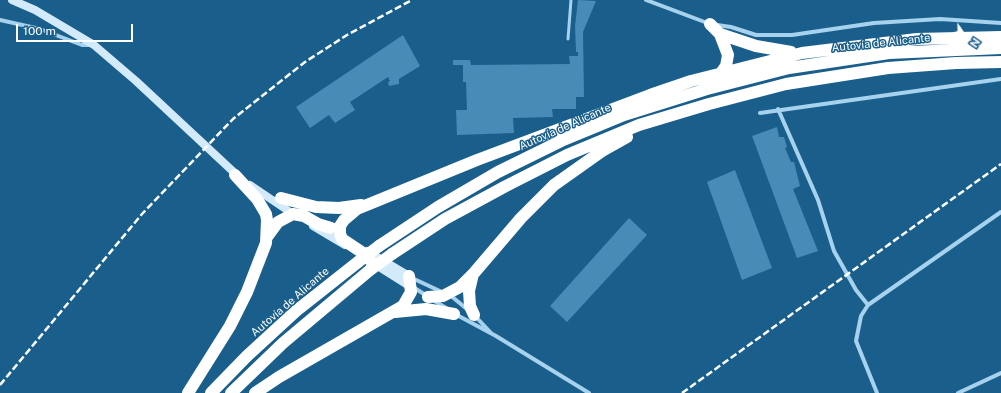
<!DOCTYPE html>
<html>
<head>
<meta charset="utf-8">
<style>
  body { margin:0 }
  #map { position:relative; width:1001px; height:393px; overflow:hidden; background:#1a5f8c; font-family:"Public Sans",sans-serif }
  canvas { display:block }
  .north { position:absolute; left:945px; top:16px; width:40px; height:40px; -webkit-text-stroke:3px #1a5f8c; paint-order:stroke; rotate:124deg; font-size:11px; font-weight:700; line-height:16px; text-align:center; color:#fff }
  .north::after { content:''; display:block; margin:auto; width:14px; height:18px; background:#fff; clip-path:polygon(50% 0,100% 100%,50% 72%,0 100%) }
  .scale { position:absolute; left:16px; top:24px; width:117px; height:18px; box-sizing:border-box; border:2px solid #fff; border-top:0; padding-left:5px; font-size:12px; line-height:14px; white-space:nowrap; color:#fff; -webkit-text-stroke:3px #1a5f8c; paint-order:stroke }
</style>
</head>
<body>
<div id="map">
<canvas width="1001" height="393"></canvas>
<div class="north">N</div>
<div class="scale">100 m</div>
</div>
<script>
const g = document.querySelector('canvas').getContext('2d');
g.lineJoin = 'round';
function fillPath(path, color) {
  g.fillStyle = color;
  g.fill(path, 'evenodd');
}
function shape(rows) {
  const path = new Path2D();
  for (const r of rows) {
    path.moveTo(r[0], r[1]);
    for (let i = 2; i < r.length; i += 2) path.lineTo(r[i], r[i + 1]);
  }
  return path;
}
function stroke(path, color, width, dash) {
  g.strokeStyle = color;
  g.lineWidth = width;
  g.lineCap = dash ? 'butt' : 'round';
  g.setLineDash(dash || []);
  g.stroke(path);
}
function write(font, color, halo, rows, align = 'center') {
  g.font = font + ' "Public Sans",sans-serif';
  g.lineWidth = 3;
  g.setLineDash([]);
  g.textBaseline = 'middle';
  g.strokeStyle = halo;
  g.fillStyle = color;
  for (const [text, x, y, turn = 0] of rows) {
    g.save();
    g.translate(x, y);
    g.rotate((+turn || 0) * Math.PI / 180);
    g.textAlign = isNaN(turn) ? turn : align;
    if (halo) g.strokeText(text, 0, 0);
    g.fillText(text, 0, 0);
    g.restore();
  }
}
const building = shape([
  [578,0,596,1,583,32,584,97,576,97,576,109,552,109,553,117,513,118,514,133,457,135,456,110,467,110,466,82,463,82,463,65,453,65,453,60,470,60,471,65,570,64,569,56,578,56,578,52,576,52,575,26],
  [403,35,420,66,399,79,399,84,389,86,388,82,390,81,388,77,350,102,355,110,335,123,329,115,310,128,296,107],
  [777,127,779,137,784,137,787,147,785,148,791,162,794,162,800,186,793,189,818,251,797,258,752,136],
  [735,170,772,268,742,280,707,182],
  [629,218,647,235,567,322,550,306]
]);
const lane = shape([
  [568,39,571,0]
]);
const street = shape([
  [646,0,710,24,731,27,756,35,792,35,874,23,940,19,1001,23],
  [0,20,40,29,82,45,92,45],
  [778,109,818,200,834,251,856,290,868,305],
  [760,113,1001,79],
  [412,278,442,292],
  [413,287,427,296],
  [450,295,468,310],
  [433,300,446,308],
  [455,314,496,336,589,393],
  [475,316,492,334],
  [877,393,856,341,861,316,868,305,1001,212],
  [958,393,1001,373]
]);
const secondary = shape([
  [12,0,35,10,94,45,136,81,239,177],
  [250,185,296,216],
  [313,226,345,245],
  [367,251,409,276],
  [373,263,411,287]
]);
const highway = shape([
  [710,24,720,34,756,46,791,52],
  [720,34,728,55,726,66,721,73],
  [281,198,316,207,339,208,361,205],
  [267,237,278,222,293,214,304,216,318,224,331,228],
  [379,246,438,207,498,172,561,141,624,115,707,89,789,68,889,53,1001,48],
  [392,254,445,219,506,186,567,155,639,125,709,104,786,84,888,68,956,63,1001,62],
  [370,260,360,251,342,239,340,234,340,226,344,220,357,209,477,160,650,95,691,81,802,53,917,39,1001,37],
  [473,274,469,291,470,306,474,315],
  [428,297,443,296,460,287,474,273,521,218,554,185,602,151,627,137],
  [395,312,426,309,454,314],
  [188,393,230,326,247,292,266,243,267,220,266,214,257,199,235,175],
  [211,393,247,356,296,311,358,262],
  [231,393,283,343,370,270],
  [255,393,279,377,403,306,411,292,409,276]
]);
const rail = shape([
  [0,385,142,214,233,119,305,62,347,35,412,0],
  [682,393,1001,164]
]);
const highwayBridge = shape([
  [358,262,379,246],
  [370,270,392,254]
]);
const streetNames = [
  ["Autovía de Alicante",881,43,-6],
  ["Autovía de Alicante",565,127,-24],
  ["Autovía de Alicante",290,302,-41]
];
fillPath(building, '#478bb6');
stroke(lane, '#a6d2ed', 3);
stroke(street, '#a6d2ed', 4);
stroke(secondary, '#d3eafa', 8);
stroke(highway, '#fff', 12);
stroke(rail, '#fff', 2.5, [7, 3]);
stroke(highwayBridge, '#fff', 12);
write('11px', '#fff', '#1a5f8c', streetNames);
</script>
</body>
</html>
